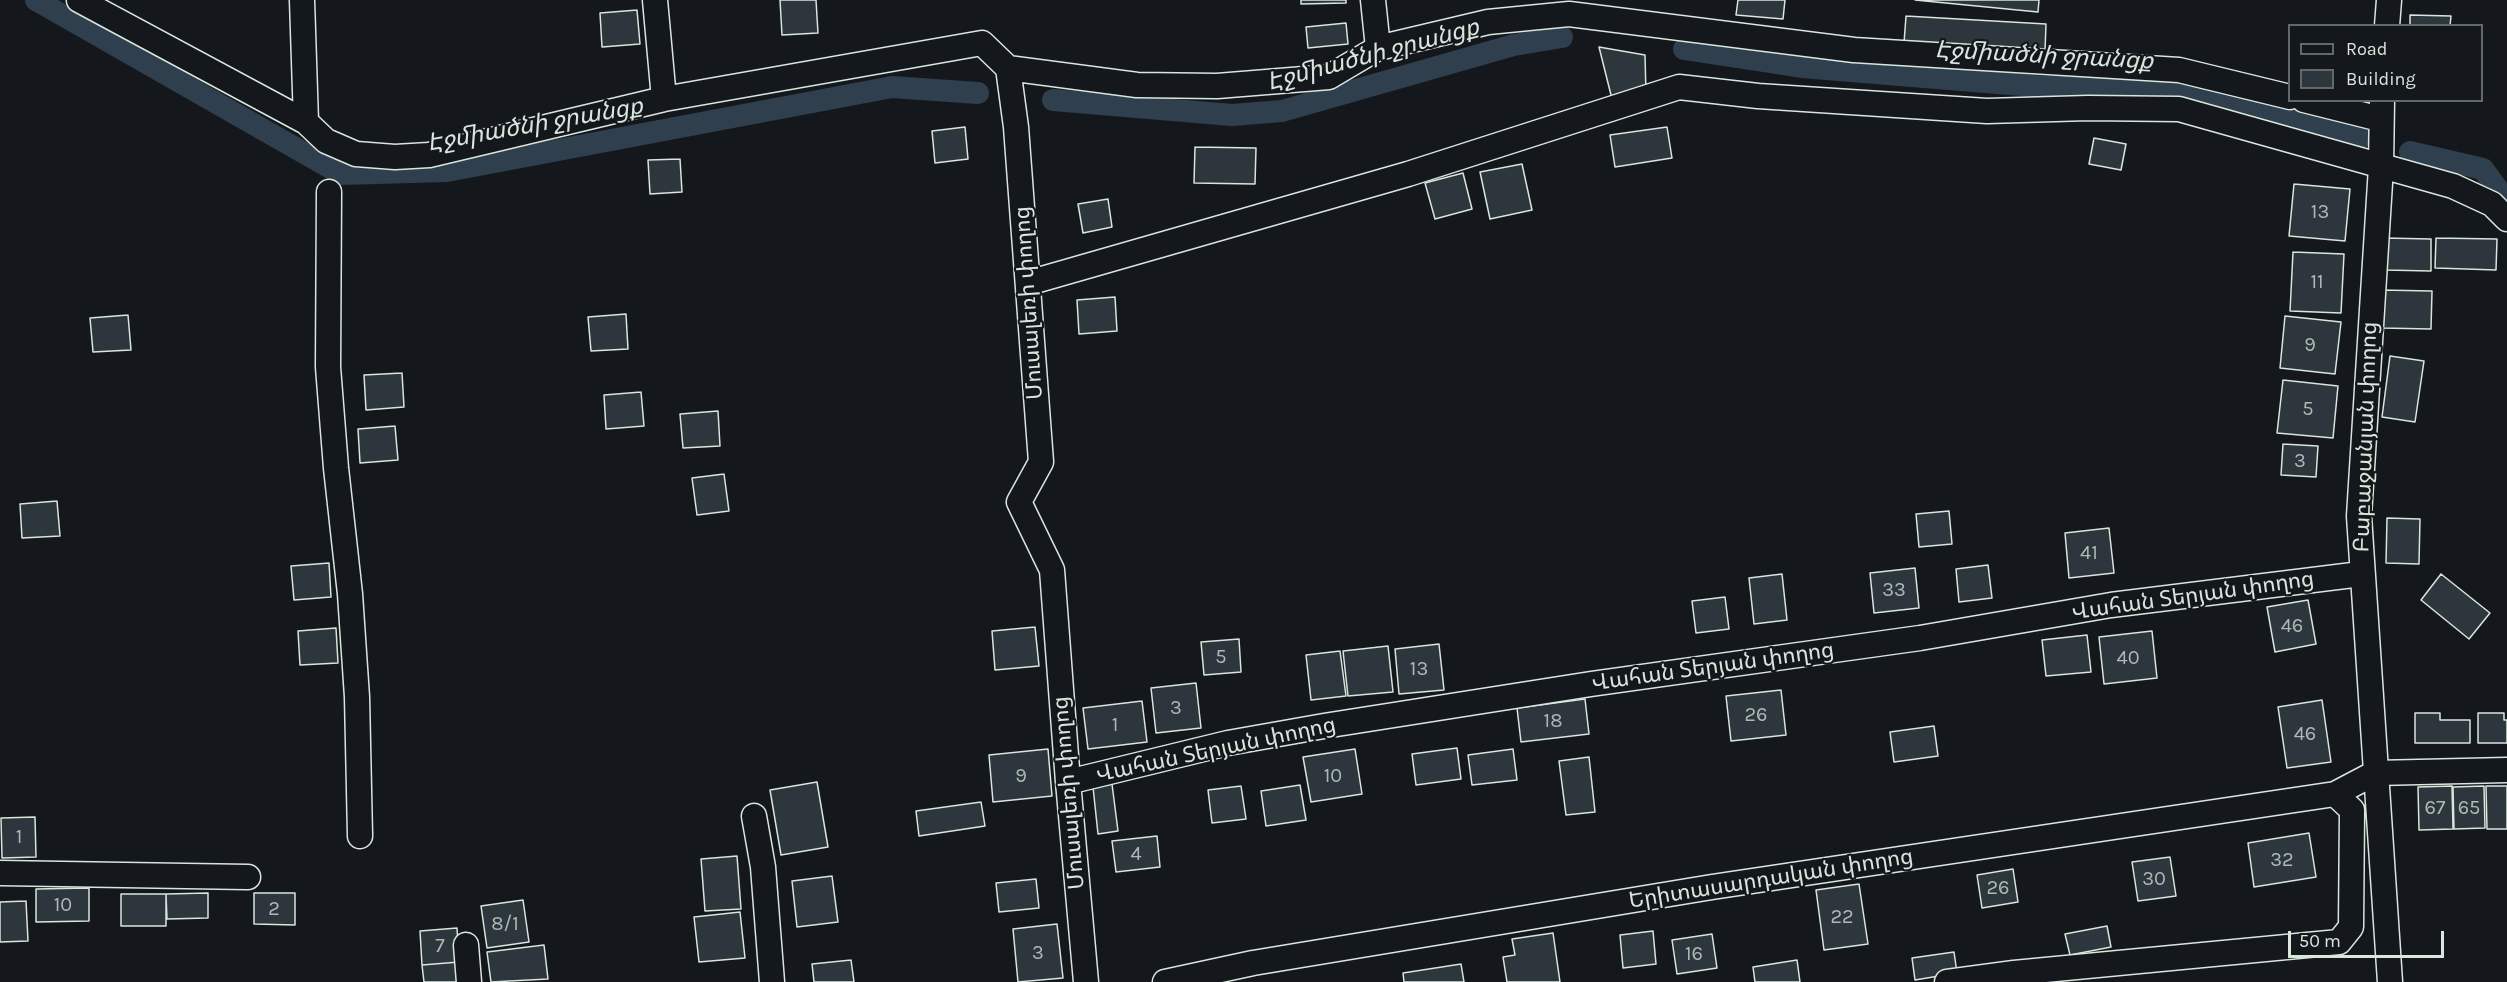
<!DOCTYPE html>
<html>
<head>
<meta charset="utf-8">
<style>
  body { margin:0 }
  #map { position:relative; width:2507px; height:982px; overflow:hidden; background:#14181c; font-family:Karla,sans-serif }
  canvas { display:block }
  .legend { position:absolute; left:2288px; top:24px; width:195px; height:78px; box-sizing:border-box; background:#14181c; border:2px solid #626a69; margin:0; padding:8px 10px; list-style:none; font-size:18px; color:#d8e6dc }
  .legend li { display:flex; align-items:center; gap:12px; height:30px }
  .legend b { width:30px; border:2px solid #626a69 }
  .scale { position:absolute; left:2288px; top:931px; width:156px; height:27px; box-sizing:border-box; border:3px solid #d8e6dc; border-top:0; padding-left:8px; font-size:18px; line-height:21px; white-space:nowrap; color:#d8e6dc; -webkit-text-stroke:4px #14181c; paint-order:stroke }
</style>
</head>
<body>
<div id="map">
<canvas width="2507" height="982"></canvas>
<ul class="legend">
<li><b style="height:8px;background:#14181c"></b>Road</li>
<li><b style="height:16px;background:#2c363c"></b>Building</li>
</ul>
<div class="scale">50 m</div>
</div>
<script>
const g = document.querySelector('canvas').getContext('2d');
g.lineJoin = 'round';
function shape(rows) {
  const path = new Path2D();
  for (const r of rows) {
    path.moveTo(r[0], r[1]);
    for (let i = 2; i < r.length; i += 2) path.lineTo(r[i], r[i + 1]);
  }
  return path;
}
function stroke(path, color, width, dash) {
  g.strokeStyle = color;
  g.lineWidth = width;
  g.lineCap = dash ? 'butt' : 'round';
  g.setLineDash(dash || []);
  g.stroke(path);
}
function fillPath(path, color) {
  g.fillStyle = color;
  g.fill(path, 'evenodd');
}
function write(font, color, halo, rows, align = 'center') {
  g.font = font + ' Karla,"Noto Sans Armenian",sans-serif';
  g.lineWidth = 4.5;
  g.setLineDash([]);
  g.textBaseline = 'middle';
  g.strokeStyle = halo;
  g.fillStyle = color;
  for (const [text, x, y, turn = 0] of rows) {
    g.save();
    g.translate(x, y);
    g.rotate((+turn || 0) * Math.PI / 180);
    g.textAlign = isNaN(turn) ? turn : align;
    if (halo) g.strokeText(text, 0, 0);
    g.fillText(text, 0, 0);
    g.restore();
  }
}
const canal = shape([
  [36,0,341,174,447,171,892,87,978,93],
  [1684,49,1802,67,2047,87,2140,84,2361,137],
  [1053,100,1232,115,1282,111,1514,45,1562,37],
  [2410,152,2483,169,2507,202]
]);
const building = shape([
  [780,0,816,0,818,33,782,35,780,0],
  [1301,0,1346,0,1346,3,1301,4,1301,0],
  [1738,0,1785,0,1783,19,1736,15,1738,0],
  [1915,0,2039,0,2038,12,1915,0],
  [637,10,640,44,602,47,600,13,637,10],
  [2410,15,2451,16,2450,26,2410,26,2410,15],
  [1906,16,2046,24,2045,51,1904,43,1906,16],
  [1346,23,1348,44,1308,48,1306,27,1346,23],
  [1599,47,1645,55,1646,94,1613,103,1599,47],
  [965,127,968,159,935,163,932,131,965,127],
  [1667,127,1672,158,1615,167,1610,135,1667,127],
  [2094,138,2126,144,2121,170,2089,164,2094,138],
  [1195,147,1256,148,1255,184,1194,183,1195,147],
  [680,159,682,192,650,194,648,160,680,159],
  [1522,164,1532,210,1490,219,1480,172,1522,164],
  [1463,173,1472,209,1435,219,1425,183,1463,173],
  [2294,184,2350,189,2345,241,2289,236,2294,184],
  [1108,199,1112,227,1083,233,1078,204,1108,199],
  [2384,238,2431,239,2431,271,2384,270,2384,238],
  [2436,238,2497,239,2496,270,2435,268,2436,238],
  [2293,252,2344,254,2341,313,2290,311,2293,252],
  [2381,290,2432,291,2431,329,2381,328,2381,290],
  [1115,297,1117,331,1079,334,1077,300,1115,297],
  [626,314,628,349,591,351,588,317,626,314],
  [128,315,131,350,93,352,90,318,128,315],
  [2285,316,2341,322,2335,374,2280,368,2285,316],
  [2390,356,2424,361,2415,422,2382,417,2390,356],
  [402,373,404,407,366,410,364,375,402,373],
  [2283,380,2338,386,2333,438,2277,433,2283,380],
  [641,392,644,426,606,429,604,395,641,392],
  [718,411,720,446,683,448,680,414,718,411],
  [395,426,398,460,360,463,358,429,395,426],
  [2283,444,2318,446,2316,477,2281,475,2283,444],
  [724,474,729,511,697,515,692,478,724,474],
  [57,501,60,536,22,538,20,504,57,501],
  [1949,511,1952,544,1919,547,1916,514,1949,511],
  [2387,518,2420,519,2419,564,2386,563,2387,518],
  [2109,528,2114,573,2069,578,2065,533,2109,528],
  [329,563,331,597,294,600,291,566,329,563],
  [1988,565,1992,598,1959,602,1956,569,1988,565],
  [1915,568,1919,608,1874,613,1870,573,1915,568],
  [1782,574,1787,620,1754,624,1749,578,1782,574],
  [2441,574,2490,613,2469,639,2421,600,2441,574],
  [1725,597,1729,629,1696,633,1692,601,1725,597],
  [2308,600,2316,644,2275,652,2267,607,2308,600],
  [1035,627,1039,666,995,670,992,631,1035,627],
  [336,628,338,663,300,665,298,631,336,628],
  [2152,631,2157,678,2104,684,2099,637,2152,631],
  [2087,635,2091,672,2046,676,2042,640,2087,635],
  [1239,639,1241,672,1204,675,1201,642,1239,639],
  [1439,644,1444,690,1399,694,1395,649,1439,644],
  [1388,646,1393,692,1348,696,1343,651,1388,646],
  [1340,651,1346,696,1311,700,1306,655,1340,651],
  [1196,683,1201,728,1156,733,1151,688,1196,683],
  [1781,690,1786,735,1731,741,1726,696,1781,690],
  [1585,699,1589,734,1521,742,1517,708,1585,699],
  [2322,700,2331,762,2287,768,2278,707,2322,700],
  [1142,701,1147,742,1088,749,1083,708,1142,701],
  [2415,713,2440,713,2440,720,2470,720,2470,743,2415,743,2415,713],
  [2478,713,2504,713,2504,720,2507,720,2507,743,2478,743,2478,713],
  [1934,726,1938,756,1894,762,1890,732,1934,726],
  [1457,748,1461,779,1416,785,1412,754,1457,748],
  [1048,749,1052,796,993,802,989,755,1048,749],
  [1355,749,1362,794,1311,802,1303,757,1355,749],
  [1513,749,1517,780,1472,785,1468,755,1513,749],
  [1589,757,1595,812,1566,815,1559,761,1589,757],
  [817,782,828,847,781,855,770,790,817,782],
  [1112,784,1118,831,1098,834,1093,787,1112,784],
  [1300,785,1306,820,1266,826,1261,791,1300,785],
  [1241,786,1246,819,1212,823,1208,790,1241,786],
  [2452,786,2453,829,2419,830,2418,787,2452,786],
  [2484,786,2485,828,2454,829,2453,787,2484,786],
  [2486,786,2507,786,2507,829,2487,829,2486,786],
  [981,802,985,826,919,836,916,811,981,802],
  [35,817,36,857,2,858,1,818,35,817],
  [2309,833,2316,877,2254,887,2248,843,2309,833],
  [1157,836,1160,867,1116,872,1112,841,1157,836],
  [737,856,741,909,705,911,701,859,737,856],
  [2170,857,2176,896,2138,901,2132,862,2170,857],
  [2013,869,2018,902,1982,908,1977,875,2013,869],
  [832,876,838,922,797,927,792,881,832,876],
  [1036,879,1039,908,999,912,996,883,1036,879],
  [1859,884,1868,944,1824,950,1816,890,1859,884],
  [89,888,89,921,36,922,36,889,89,888],
  [208,893,208,918,167,919,166,894,208,893],
  [254,893,295,893,295,925,254,924,254,893],
  [121,894,166,894,166,926,121,926,121,894],
  [523,900,529,942,487,948,481,906,523,900],
  [26,901,28,941,0,942,0,902,26,901],
  [740,912,745,958,699,962,694,917,740,912],
  [1057,924,1063,978,1018,982,1013,929,1057,924],
  [2107,926,2111,947,2070,955,2065,934,2107,926],
  [457,928,459,962,422,965,420,931,457,928],
  [1653,931,1656,964,1623,968,1620,935,1653,931],
  [1553,933,1560,982,1507,982,1503,957,1515,955,1512,939,1553,933],
  [1712,934,1717,968,1677,974,1672,940,1712,934],
  [544,945,548,979,491,982,487,952,544,945],
  [1954,952,1957,973,1915,980,1912,958,1954,952],
  [851,960,854,982,814,982,812,964,851,960],
  [1797,960,1800,982,1755,982,1753,967,1797,960],
  [459,962,461,982,424,982,422,965,459,962],
  [1461,964,1464,982,1404,982,1403,973,1461,964]
]);
const minor = shape([
  [79,0,306,122,326,141,356,154,395,157,429,155,664,99],
  [302,0,306,122],
  [655,0,664,99,982,43,1008,68,1016,127,1041,462,1019,502,1052,570,1068,782,1086,982],
  [1373,0,1378,48],
  [2387,26,2389,0],
  [1008,68,1137,85,1217,86,1329,77,1378,48,1488,22,1569,14,1854,50,2179,70,2290,97],
  [2304,100,2380,119],
  [2382,100,2381,167,2359,516,2390,982],
  [329,192,328,367,336,468,350,594,357,697,360,836],
  [1028,283,1408,174,1679,87,1758,96,1987,111,2088,108,2179,109,2453,186,2492,204,2507,219],
  [1068,782,1228,743,1324,726,1591,684,1920,638,2111,605,2361,574],
  [754,816,763,867,772,982],
  [0,873,248,877],
  [466,945,469,982],
  [1165,982,1253,963,1712,887,2335,794,2375,773,2507,770],
  [1947,982,2014,973,2339,942,2351,927,2352,810,2335,794]
]);
const numberNames = [
  ["13",2320,212],
  ["11",2317,282],
  ["9",2310,345],
  ["5",2308,409],
  ["3",2300,461],
  ["41",2089,553],
  ["33",1894,590],
  ["46",2292,626],
  ["5",1221,657],
  ["40",2128,658],
  ["13",1419,669],
  ["3",1176,708],
  ["26",1756,715],
  ["18",1553,721],
  ["1",1115,725],
  ["46",2305,734],
  ["9",1021,776],
  ["10",1333,776],
  ["67",2435,808],
  ["65",2469,808],
  ["1",19,837],
  ["4",1136,854],
  ["32",2282,860],
  ["30",2154,879],
  ["26",1998,888],
  ["10",63,905],
  ["2",274,909],
  ["22",1842,917],
  ["8/1",505,924],
  ["7",440,946],
  ["3",1038,953],
  ["16",1694,954]
];
const streetNames = [
  ["Մուսալեռի փողոց",1029,303,-94],
  ["Բաբաջանյան փողոց",2366,437,-88],
  ["Վահան Տերյան փողոց",2193,596,-8],
  ["Վահան Տերյան փողոց",1713,667,-8],
  ["Վահան Տերյան փողոց",1216,750,-12],
  ["Մուսալեռի փողոց",1069,793,-95],
  ["Երիտասարդական փողոց",1771,879,-9]
];
const waterNames = [
  ["Էջմիածնի ջրանցք",1373,55,-15],
  ["Էջմիածնի ջրանցք",2044,56,3],
  ["Էջմիածնի ջրանցք",535,125,-10]
];
stroke(canal, '#2f3f4d', 22);
fillPath(building, '#2c363c');
stroke(building, '#d8e6dc', 1.5);
stroke(minor, '#d8e6dc', 27);
stroke(minor, '#14181c', 24);
write('20px', '#adbab4', null, numberNames);
write('22px', '#d8e6dc', '#14181c', streetNames);
write('italic 24px', '#d8e6dc', '#14181c', waterNames);
</script>
</body>
</html>
